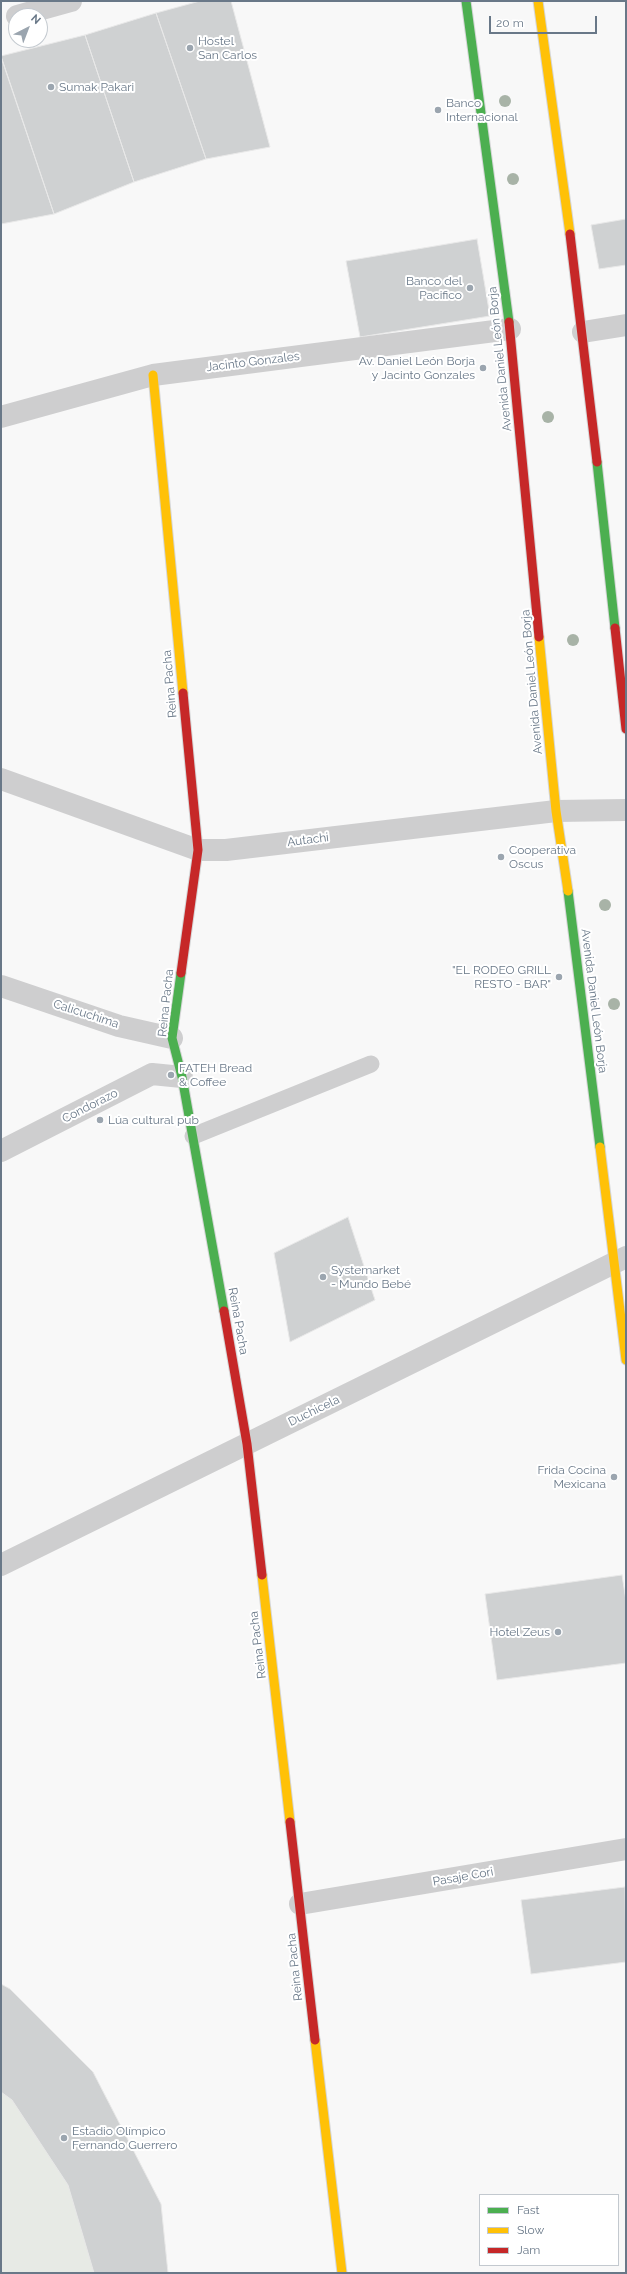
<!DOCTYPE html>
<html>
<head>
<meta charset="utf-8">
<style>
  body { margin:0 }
  #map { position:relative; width:627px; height:2274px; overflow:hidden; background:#f8f8f8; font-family:Raleway,sans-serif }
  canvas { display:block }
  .frame { position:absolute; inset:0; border:2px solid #697888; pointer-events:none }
  .legend { position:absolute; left:479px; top:2194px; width:140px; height:72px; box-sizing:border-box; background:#fff; border:1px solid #c3c9cf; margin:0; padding:5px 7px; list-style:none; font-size:12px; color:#697888 }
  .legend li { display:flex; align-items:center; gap:8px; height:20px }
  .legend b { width:20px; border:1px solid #c3c9cf }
  .north { position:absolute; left:8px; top:8px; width:40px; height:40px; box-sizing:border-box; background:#fff; border:1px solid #c3c9cf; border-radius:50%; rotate:42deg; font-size:11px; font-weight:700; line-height:16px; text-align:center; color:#697888 }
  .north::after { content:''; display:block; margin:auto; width:14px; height:18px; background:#9ba5af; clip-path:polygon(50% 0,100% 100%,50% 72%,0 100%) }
  .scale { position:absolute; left:489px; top:16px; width:108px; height:18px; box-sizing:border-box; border:2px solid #697888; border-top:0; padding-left:5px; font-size:12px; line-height:14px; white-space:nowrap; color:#697888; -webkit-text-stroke:3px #fff; paint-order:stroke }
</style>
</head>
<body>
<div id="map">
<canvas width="627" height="2274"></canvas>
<div class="frame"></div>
<ul class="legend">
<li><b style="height:5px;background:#4caf50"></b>Fast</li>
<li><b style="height:5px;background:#ffc107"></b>Slow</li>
<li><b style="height:5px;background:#c62828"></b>Jam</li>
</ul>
<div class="north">N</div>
<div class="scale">20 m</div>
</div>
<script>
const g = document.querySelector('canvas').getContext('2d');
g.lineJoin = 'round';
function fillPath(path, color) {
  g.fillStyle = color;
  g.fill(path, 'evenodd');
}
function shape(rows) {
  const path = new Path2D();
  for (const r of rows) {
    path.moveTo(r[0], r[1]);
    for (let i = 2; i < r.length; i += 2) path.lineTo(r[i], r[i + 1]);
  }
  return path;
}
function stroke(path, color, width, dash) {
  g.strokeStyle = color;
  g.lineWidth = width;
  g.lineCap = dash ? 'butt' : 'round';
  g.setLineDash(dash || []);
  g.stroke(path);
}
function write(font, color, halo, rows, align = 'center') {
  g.font = font + ' Raleway,sans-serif';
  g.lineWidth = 4;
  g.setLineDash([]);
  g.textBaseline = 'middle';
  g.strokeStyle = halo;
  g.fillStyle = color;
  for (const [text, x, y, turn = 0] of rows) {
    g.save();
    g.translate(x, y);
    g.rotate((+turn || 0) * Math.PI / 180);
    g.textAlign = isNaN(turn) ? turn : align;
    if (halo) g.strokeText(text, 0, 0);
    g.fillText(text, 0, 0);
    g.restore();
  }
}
const green = shape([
  [1,1984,10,1989,93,2072,161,2204,168,2273,1,2273]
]);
const building = shape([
  [200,1,231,1,270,147,206,159,156,13,200,1],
  [156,13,206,159,134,182,85,35,156,13],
  [85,35,134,182,54,214,1,56,85,35],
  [1,57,54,214,1,224,1,57],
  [626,219,626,265,599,269,591,225,626,219],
  [477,239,490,316,360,337,346,261,477,239],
  [348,1217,375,1300,290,1342,274,1253,348,1217],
  [622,1575,626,1601,626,1663,497,1680,485,1594,622,1575],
  [625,1887,626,1962,531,1974,521,1900,625,1887],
  [1,1984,10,1989,93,2072,161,2204,168,2273,94,2273,68,2185,12,2100,1,2092,1,1984]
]);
const lane = shape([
  [193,1136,371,1064]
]);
const street = shape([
  [17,16,71,1],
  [583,332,626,325],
  [1,417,153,375,510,329],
  [1,779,198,850,226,850,556,811,626,810],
  [1,986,119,1026,172,1038],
  [1,1151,152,1074,182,1077],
  [1,1565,626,1257],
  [300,1904,626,1849]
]);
const fast = shape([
  [466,1,509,322],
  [597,462,615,628],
  [568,891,600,1147],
  [181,973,172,1038,182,1077,224,1311]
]);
const slow = shape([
  [538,1,570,234],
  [153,375,183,693],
  [539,637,556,811,568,891],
  [600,1147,626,1360],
  [262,1575,290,1822],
  [315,2040,342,2273]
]);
const jam = shape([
  [570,234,597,462],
  [509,322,539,637],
  [615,628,626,729],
  [181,973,198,850,183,693],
  [224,1311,247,1444,262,1575],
  [290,1822,315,2040]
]);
const trees = [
  [505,101],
  [513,179],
  [548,417],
  [573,640],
  [605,905],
  [614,1004]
];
const markers = [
  [190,48,4,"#9ba5af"],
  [51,87,4,"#9ba5af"],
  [438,110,4,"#9ba5af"],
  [470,288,4,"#9ba5af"],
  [483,368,4,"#9ba5af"],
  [501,857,4,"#9ba5af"],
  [559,977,4,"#9ba5af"],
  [171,1075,4,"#9ba5af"],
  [100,1120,4,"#9ba5af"],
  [323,1277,4,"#9ba5af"],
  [614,1477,4,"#9ba5af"],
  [558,1632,4,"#9ba5af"],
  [64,2138,4,"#9ba5af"]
];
const poiNames = [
  ["Hostel",198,41],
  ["San Carlos",198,55],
  ["Sumak Pakari",59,87],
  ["Banco",446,103],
  ["Internacional",446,117],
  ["Banco del",462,281,"right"],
  ["Pacifico",462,295,"right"],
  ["Av. Daniel León Borja",475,361,"right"],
  ["y Jacinto Gonzales",475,375,"right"],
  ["Cooperativa",509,850],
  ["Oscus",509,864],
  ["\"EL RODEO GRILL",551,970,"right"],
  ["RESTO - BAR\"",551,984,"right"],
  ["FATEH Bread",179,1068],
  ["& Coffee",179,1082],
  ["Lúa cultural pub",108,1120],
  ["Systemarket",331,1270],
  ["- Mundo Bebé",331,1284],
  ["Frida Cocina",606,1470,"right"],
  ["Mexicana",606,1484,"right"],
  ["Hotel Zeus",550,1632,"right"],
  ["Estadio Olímpico",72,2131],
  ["Fernando Guerrero",72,2145]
];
const streetNames = [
  ["Avenida Daniel León Borja",500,359,-96],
  ["Jacinto Gonzales",253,362,-7],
  ["Avenida Daniel León Borja",532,682,-95],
  ["Reina Pacha",170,684,-95],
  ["Autachi",308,840,-7],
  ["Avenida Daniel León Borja",594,1001,83],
  ["Reina Pacha",166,1003,-84],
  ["Calicuchima",86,1014,18],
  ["Condorazo",90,1106,-27],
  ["Reina Pacha",238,1321,80],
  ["Duchicela",314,1411,-26],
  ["Reina Pacha",258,1645,-97],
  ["Pasaje Cori",463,1877,-10],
  ["Reina Pacha",295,1967,-96]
];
fillPath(green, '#e7eae5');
fillPath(building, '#cfd1d2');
stroke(building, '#e8e8e8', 1);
stroke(fast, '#d5d6d7', 11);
stroke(slow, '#d5d6d7', 11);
stroke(jam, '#d5d6d7', 11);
stroke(lane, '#cececf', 17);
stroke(street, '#cececf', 22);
stroke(fast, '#4caf50', 9);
stroke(slow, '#ffc107', 9);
stroke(jam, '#c62828', 9);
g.fillStyle = '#a8b3a7';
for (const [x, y] of trees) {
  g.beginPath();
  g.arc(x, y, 6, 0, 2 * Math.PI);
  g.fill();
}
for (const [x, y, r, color] of markers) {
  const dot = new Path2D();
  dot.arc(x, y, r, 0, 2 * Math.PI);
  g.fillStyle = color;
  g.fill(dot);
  stroke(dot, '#fff', 1.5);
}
write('12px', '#697888', '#fff', poiNames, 'left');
write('12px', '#697888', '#fff', streetNames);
</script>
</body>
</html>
